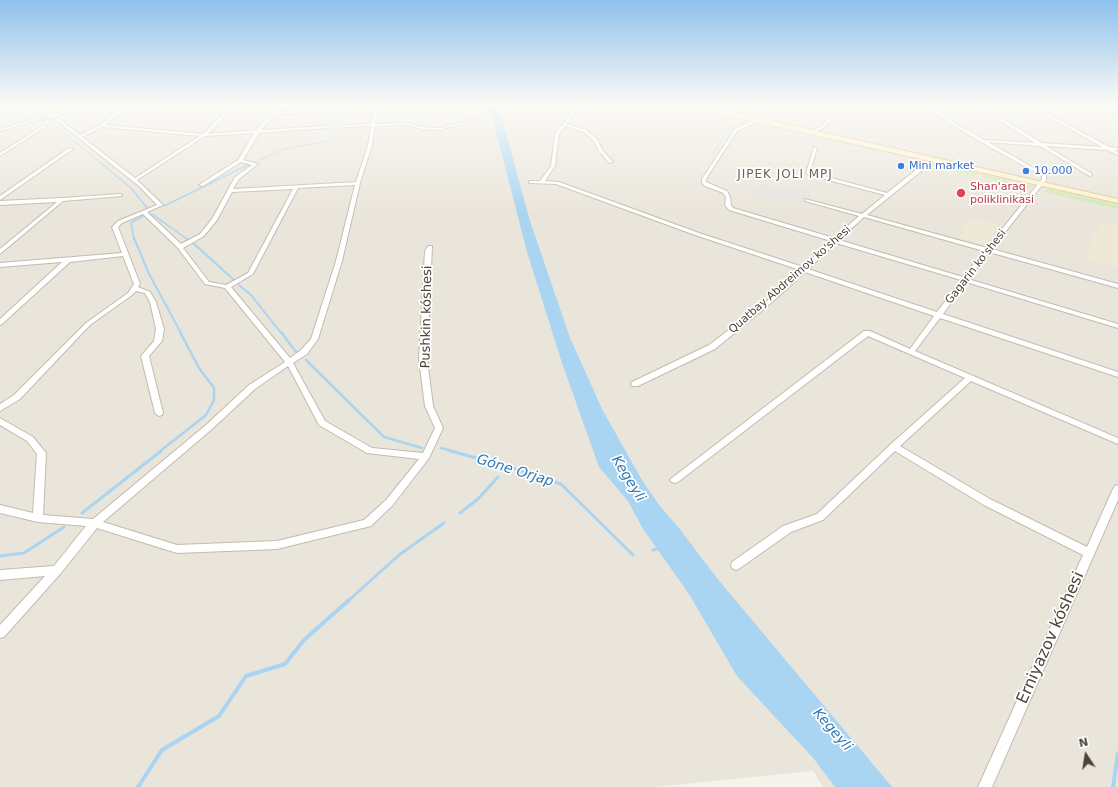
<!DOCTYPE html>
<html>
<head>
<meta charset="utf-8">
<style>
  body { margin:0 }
  #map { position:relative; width:1118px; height:787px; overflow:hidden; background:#f6f3ec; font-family:"DejaVu Sans",sans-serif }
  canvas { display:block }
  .north { position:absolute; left:1066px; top:735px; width:40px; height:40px; -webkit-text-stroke:3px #fff; paint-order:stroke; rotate:348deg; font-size:11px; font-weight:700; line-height:16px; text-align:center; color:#4b4439 }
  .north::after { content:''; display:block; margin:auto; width:14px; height:18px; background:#4b4439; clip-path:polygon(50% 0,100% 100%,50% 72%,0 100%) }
</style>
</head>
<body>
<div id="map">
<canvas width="1118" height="787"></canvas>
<div class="north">N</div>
</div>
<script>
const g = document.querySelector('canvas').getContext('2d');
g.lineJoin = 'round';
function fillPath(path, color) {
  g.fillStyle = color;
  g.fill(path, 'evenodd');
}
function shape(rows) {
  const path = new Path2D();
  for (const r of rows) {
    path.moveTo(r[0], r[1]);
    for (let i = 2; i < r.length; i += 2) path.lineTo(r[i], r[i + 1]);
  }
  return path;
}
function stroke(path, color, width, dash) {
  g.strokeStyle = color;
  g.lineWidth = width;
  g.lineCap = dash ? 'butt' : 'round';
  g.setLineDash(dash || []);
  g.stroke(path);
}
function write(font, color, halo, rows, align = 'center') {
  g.font = font + ' "DejaVu Sans",sans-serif';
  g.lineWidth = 3.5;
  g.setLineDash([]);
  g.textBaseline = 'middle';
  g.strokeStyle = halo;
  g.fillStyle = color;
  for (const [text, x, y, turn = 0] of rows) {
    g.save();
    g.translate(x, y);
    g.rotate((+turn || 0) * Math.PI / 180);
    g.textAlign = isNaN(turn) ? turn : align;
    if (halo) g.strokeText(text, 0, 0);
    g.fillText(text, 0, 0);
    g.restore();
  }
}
const residential = shape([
  [0,104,1118,104,1118,787,823,787,813,771,654,787,0,787]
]);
const industrial = shape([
  [762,184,772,185,771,187,813,192,802,203,767,198,750,194]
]);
const education = shape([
  [969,217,999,224,985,245,959,238,965,230,960,228],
  [1106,223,1118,226,1118,268,1083,259,1091,245,1089,245,1094,232,1101,224]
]);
const green = shape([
  [933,164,952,168,954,167,979,173,975,176,931,166],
  [985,175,1033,186,1031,189,982,177],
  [1047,189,1118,205,1118,209,1044,192]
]);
const water = shape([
  [489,104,498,104,530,221,570,338,603,411,642,480,659,505,679,528,716,577,892,787,835,787,814,759,737,676,689,594,643,529,628,501,599,467,562,363,527,252]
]);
const streamFar5 = shape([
  [27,104,41,116],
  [350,104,350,106],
  [757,115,766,110,769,104],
  [46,118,102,164],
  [740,124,747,121],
  [333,125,333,121,349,112,351,108],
  [712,156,729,128,739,124],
  [258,161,284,149,329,141,338,132,334,128]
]);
const streamFar4 = shape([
  [101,163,132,189,147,208],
  [164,206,250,164],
  [152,214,187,239],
  [134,239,131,223,143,216]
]);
const streamFar3 = shape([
  [134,238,149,274,181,333],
  [186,238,187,239],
  [193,243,234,280],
  [239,285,252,296,281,333]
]);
const streamFar2 = shape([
  [281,332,296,352],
  [306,360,384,437,422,448],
  [441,448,455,452],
  [159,452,206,415,214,400,214,388,199,368,180,332]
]);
const streamFar1 = shape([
  [451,451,509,467,561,484,633,555],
  [82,513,161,451],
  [460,513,478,499,498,477],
  [653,550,660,548],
  [0,556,24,553,64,527],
  [348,601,399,555,444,523]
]);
const stream = shape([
  [138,787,162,750,219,716,246,676,285,664,304,640,349,600],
  [1113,787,1118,753]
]);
const minor = shape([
  [30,104,34,104,53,114,79,109,233,104,299,104,287,105,279,112,327,111,340,108,315,104,345,107,376,106,472,107,471,109,377,109,375,124,408,123,421,127,440,128,474,119,476,120,440,130,421,129,408,125,375,126,372,145,360,183,342,261,318,339,307,354,293,363,325,421,372,448,423,453,435,428,425,406,419,359,425,251,428,246,432,246,427,359,433,406,443,428,429,458,392,506,371,526,277,549,177,553,97,528,61,573,4,637,0,638,0,625,45,576,0,580,0,570,54,566,86,526,38,522,0,513,0,505,33,513,37,454,27,441,0,425,0,418,33,437,46,453,43,515,93,519,206,425,249,385,285,362,225,288,205,284,178,248,143,214,122,223,118,227,140,284,138,287,150,292,156,302,164,329,162,341,149,356,163,413,162,415,159,416,155,413,141,356,154,341,156,329,150,302,145,293,136,291,132,295,90,325,20,399,0,411,0,404,14,395,86,323,128,293,134,284,123,256,70,262,2,324,0,325,0,319,62,262,0,267,0,263,122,253,112,227,118,221,157,205,139,186,51,116,0,131,0,129,49,115,30,104],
  [283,105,274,112,256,130,208,134,234,107,283,105],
  [230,107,203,134,105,125,124,110,230,107],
  [344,109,374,109,371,124,346,125,344,126,346,127,371,126,368,145,356,182,233,189,239,179,258,164,243,160,259,133,326,128,328,127,326,126,261,130,276,114,327,113,344,109],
  [119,110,100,125,80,135,55,116,79,111,119,110],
  [102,127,200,136,135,178,82,137,102,127],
  [254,133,238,160,199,185,203,186,241,162,252,165,235,177,212,219,200,234,181,244,147,212,163,205,137,180,205,136,254,133],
  [355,185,336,261,311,339,301,350,290,358,231,287,253,274,298,188,355,185],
  [293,189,248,273,226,285,209,282,183,248,204,236,217,220,232,192,293,189],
  [288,366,319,425,367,453,419,459,386,500,364,520,277,541,177,545,103,522,212,429,255,389,288,366],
  [575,104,579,104,577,111,566,124,586,130,597,139,603,151,613,162,609,163,599,151,594,141,584,132,565,126,559,134,555,166,545,181,559,182,699,233,803,267,831,241,729,210,725,205,726,197,723,193,705,186,702,183,702,179,735,129,758,119,761,120,737,131,706,179,706,182,727,191,730,197,731,205,733,208,834,238,859,216,805,201,805,199,862,214,885,195,809,175,806,173,814,147,817,148,810,172,813,173,887,193,931,158,935,158,935,160,867,215,987,248,1042,179,1042,176,981,142,946,121,924,104,928,104,948,119,984,140,1035,143,974,104,978,104,1042,143,1102,147,1026,104,1030,104,1109,147,1118,148,1118,150,1114,150,1118,152,1118,155,1107,150,1046,146,1092,174,1092,175,1090,176,1040,146,988,142,1046,175,1046,180,992,249,1118,284,1118,288,989,252,968,279,1118,324,1118,328,966,282,943,314,1118,372,1118,377,940,318,915,351,1118,438,1118,444,971,381,900,446,990,499,1087,547,1113,489,1115,486,1118,485,1118,500,992,787,978,787,1083,555,984,505,895,451,823,520,791,532,740,568,736,570,732,568,731,565,732,562,783,526,817,514,891,444,965,378,868,336,678,482,675,483,672,482,670,480,672,478,864,331,870,331,910,349,934,316,805,272,771,303,715,349,638,386,632,386,631,384,632,382,709,345,767,301,800,270,695,235,556,184,529,183,529,181,540,181,551,166,555,134,573,111,575,104],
  [864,217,984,251,963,277,839,240,864,217],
  [836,243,961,280,937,312,808,269,836,243],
  [738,104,742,104,729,114,727,114,727,112,738,104],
  [831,104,835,104,837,110,826,126,814,133,812,133,812,131,823,125,833,110,831,104],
  [1101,104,1105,104,1118,111,1118,113,1101,104],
  [24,108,23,110,0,112,0,110,24,108],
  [44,125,47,126,0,156,0,153,44,125],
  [69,148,73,149,0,200,0,196,69,148],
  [120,194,122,195,122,196,63,201,0,254,0,249,57,202,0,205,0,201,62,198,120,194]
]);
const secondary = shape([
  [675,104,686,104,759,118,1118,199,1118,203,675,104]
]);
const markers = [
  [901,166,4,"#3f7fe0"],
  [1026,171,4,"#3f7fe0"],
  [961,193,5,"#e0444e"]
];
const farShopnames = [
  ["Mini market",909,166],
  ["10.000",1034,171]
];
const farHealthnames = [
  ["Shan'araq",970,187],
  ["poliklinikasi",970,200]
];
const farStreetnames = [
  ["Gagarin ko'shesi",976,267,-52],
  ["Quatbay Abdreimov ko'shesi",790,280,-41]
];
const farNeighbourhoodnames = [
  ["JIPEK JOLI MPJ",785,175]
];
const streetNames = [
  ["Pushkin kóshesi",427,317,-89]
];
const waterNames = [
  ["Góne Orjap",515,471,17],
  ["Kegeyli",628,479,58],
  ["Kegeyli",832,730,49]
];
const nearStreetnames = [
  ["Erniyazov kóshesi",1051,638,-66]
];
fillPath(residential, '#eae5da');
fillPath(industrial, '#e6e2dd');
fillPath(education, '#efe8d6');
fillPath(green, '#d2eab5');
fillPath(water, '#a9d4f2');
stroke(streamFar5, '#a9d4f2', 1);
stroke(streamFar4, '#a9d4f2', 1.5);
stroke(streamFar3, '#a9d4f2', 2);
stroke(streamFar2, '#a9d4f2', 2.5);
stroke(streamFar1, '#a9d4f2', 3);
stroke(stream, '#a9d4f2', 4);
stroke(minor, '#c2bbae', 2);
stroke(secondary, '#d6c79b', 2);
fillPath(minor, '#fff');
fillPath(secondary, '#fff3cd');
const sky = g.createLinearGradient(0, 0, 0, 214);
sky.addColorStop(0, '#8fc1ec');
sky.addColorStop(0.49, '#fbfaf6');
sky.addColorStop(1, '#fbfaf600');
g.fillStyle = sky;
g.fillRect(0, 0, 1118, 214);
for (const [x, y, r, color] of markers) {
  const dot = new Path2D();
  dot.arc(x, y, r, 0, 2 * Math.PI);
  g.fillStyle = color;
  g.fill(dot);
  stroke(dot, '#fff', 1.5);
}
write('11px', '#366cbe', '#fff', farShopnames, 'left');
write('11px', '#be3a42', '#fff', farHealthnames, 'left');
write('11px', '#4b4439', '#fff', farStreetnames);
g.letterSpacing = '1px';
write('12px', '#6e6250', '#fff', farNeighbourhoodnames);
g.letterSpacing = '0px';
write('13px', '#4b4439', '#fff', streetNames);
write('italic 14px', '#2e7ab2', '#fff', waterNames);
write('16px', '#4b4439', '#fff', nearStreetnames);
</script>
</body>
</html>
